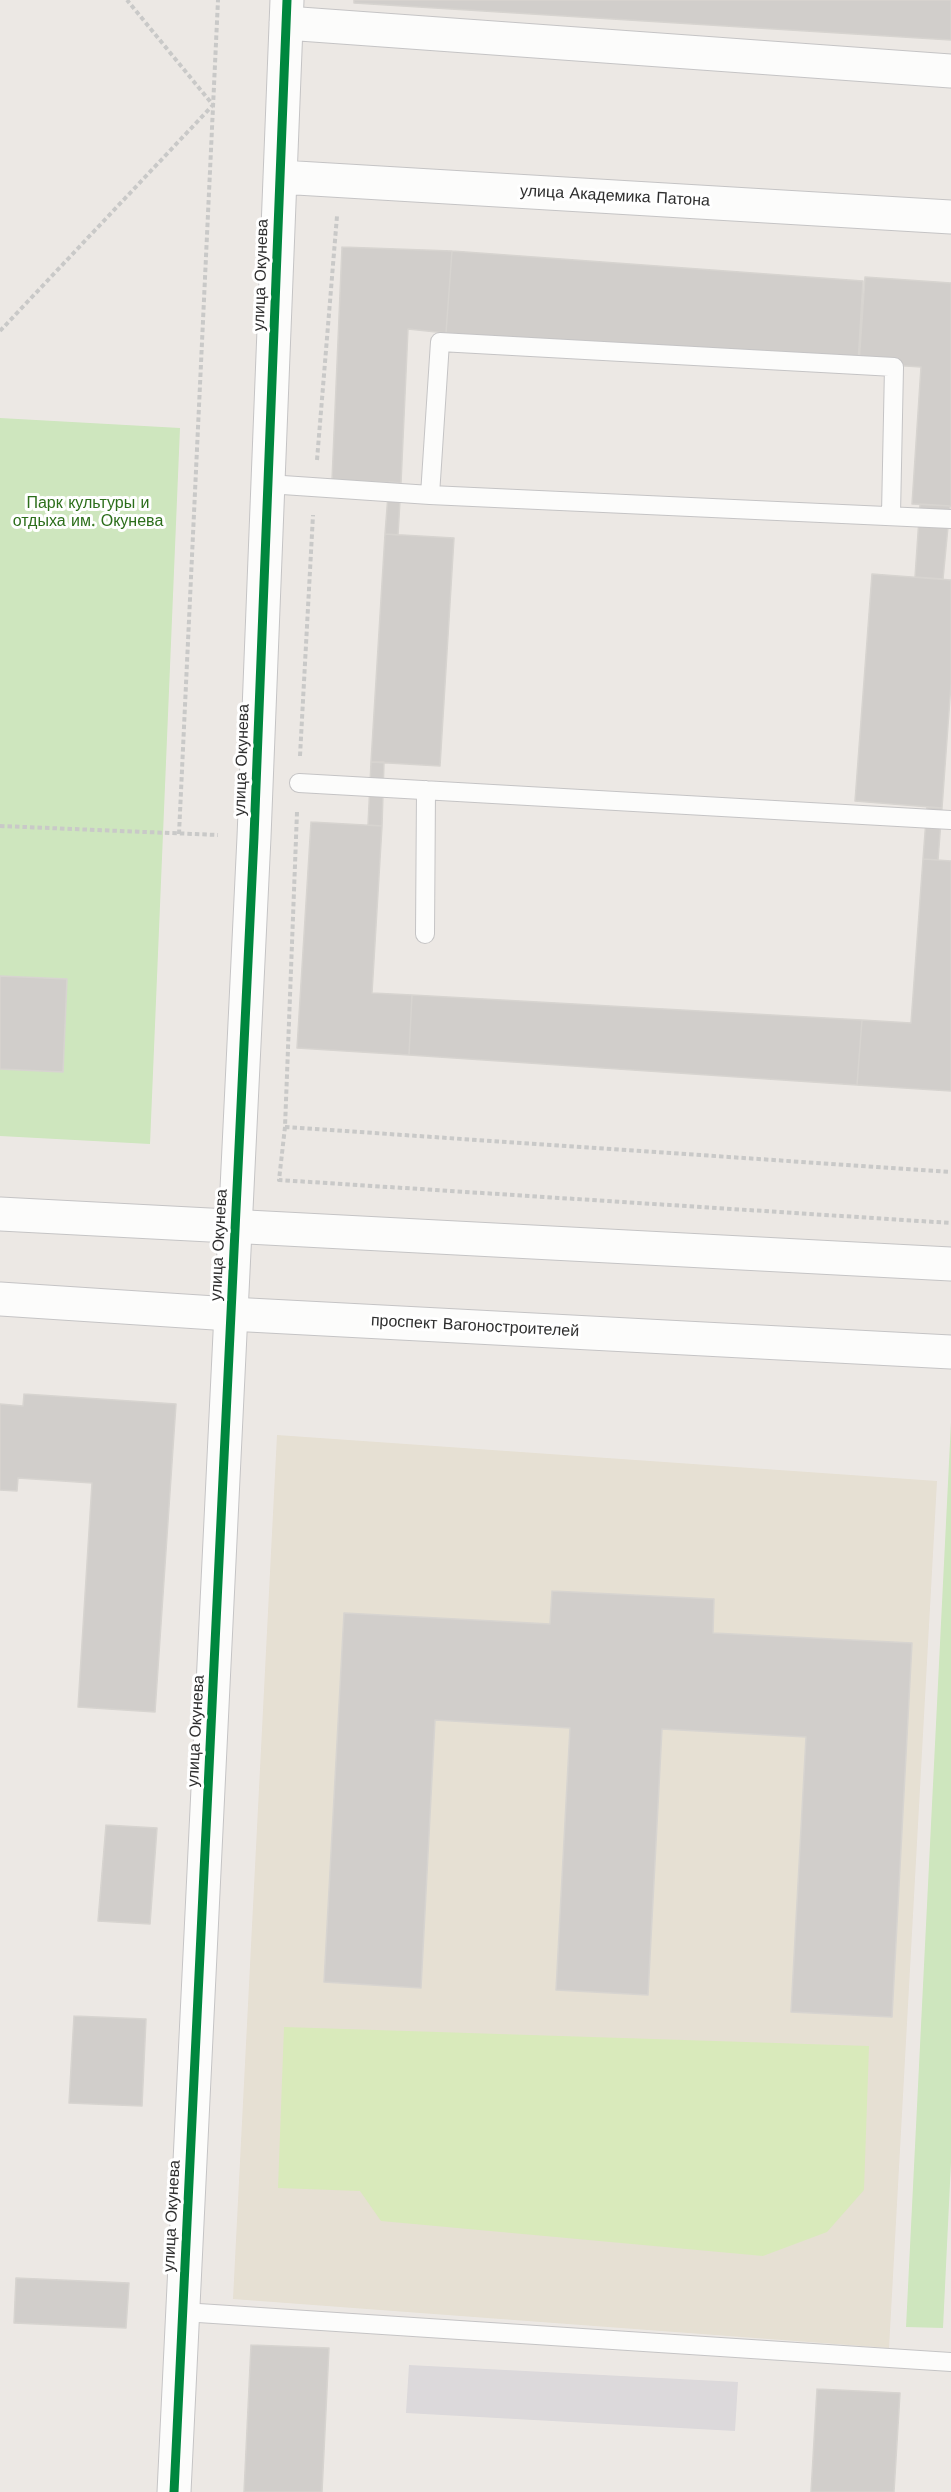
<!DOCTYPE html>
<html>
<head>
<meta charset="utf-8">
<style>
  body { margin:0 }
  canvas { display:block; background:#ece8e4 }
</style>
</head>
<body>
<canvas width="951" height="2492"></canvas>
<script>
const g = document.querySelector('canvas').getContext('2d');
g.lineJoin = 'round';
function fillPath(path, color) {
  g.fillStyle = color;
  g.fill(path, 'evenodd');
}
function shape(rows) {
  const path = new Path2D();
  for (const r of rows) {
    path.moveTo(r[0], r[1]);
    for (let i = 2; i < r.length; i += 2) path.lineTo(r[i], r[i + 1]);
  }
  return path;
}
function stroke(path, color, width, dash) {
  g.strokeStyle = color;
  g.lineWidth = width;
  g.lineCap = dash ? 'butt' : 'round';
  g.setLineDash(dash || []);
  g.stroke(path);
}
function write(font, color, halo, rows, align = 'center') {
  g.font = font + ' "Work Sans",sans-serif';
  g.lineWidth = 6;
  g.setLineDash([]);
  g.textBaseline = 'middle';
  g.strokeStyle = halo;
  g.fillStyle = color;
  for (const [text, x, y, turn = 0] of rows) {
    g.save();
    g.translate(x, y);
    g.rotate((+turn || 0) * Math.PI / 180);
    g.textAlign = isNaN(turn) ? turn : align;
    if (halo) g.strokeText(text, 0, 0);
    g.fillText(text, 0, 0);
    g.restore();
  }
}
const industrial = shape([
  [409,2365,738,2382,735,2431,406,2413]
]);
const education = shape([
  [277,1435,937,1481,889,2348,233,2299]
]);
const green = shape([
  [0,418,180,428,150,1144,0,1136],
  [951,1422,951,2162,943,2328,906,2327]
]);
const pitch = shape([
  [284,2027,869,2046,864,2190,827,2232,763,2256,381,2221,360,2191,278,2188]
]);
const building = shape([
  [354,0,951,0,951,40,354,3,354,0],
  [342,247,452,251,446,333,408,329,401,483,332,480,342,247],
  [452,251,863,281,858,363,446,333,452,251],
  [865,277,951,283,951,506,912,504,921,367,859,363,865,277],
  [389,482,401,483,398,535,385,534,389,482],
  [920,504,950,506,943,579,915,577,920,504],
  [385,534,454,538,440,766,371,762,385,534],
  [872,574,951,580,951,684,942,808,855,801,872,574],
  [371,762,384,762,382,826,368,825,371,762],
  [927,807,942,808,938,860,923,859,927,807],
  [311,822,382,826,372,993,412,995,409,1055,297,1048,311,822],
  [923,859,951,861,951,1091,857,1085,862,1020,911,1023,923,859],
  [0,976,67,979,63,1072,0,1069,0,976],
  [412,995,862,1020,857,1085,409,1055,412,995],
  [24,1394,176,1404,155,1712,78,1707,92,1483,18,1478,17,1491,0,1490,0,1404,23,1406,24,1394],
  [552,1591,714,1599,713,1633,912,1643,892,2017,791,2012,806,1737,662,1729,648,1995,556,1990,570,1728,435,1720,421,1988,324,1982,344,1613,550,1624,552,1591],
  [106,1825,157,1828,150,1924,98,1921,106,1825],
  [74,2016,146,2019,142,2106,69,2103,74,2016],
  [16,2278,129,2283,126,2328,14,2323,16,2278],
  [251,2345,329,2348,322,2492,244,2492,251,2345],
  [817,2389,900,2393,894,2492,811,2492,817,2389]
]);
const path = shape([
  [0,331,213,105,127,0],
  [317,460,337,216],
  [300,756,313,515],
  [297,812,285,1127,279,1180,951,1223],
  [0,826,218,835],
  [179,834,218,0],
  [285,1127,951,1172]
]);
const lane = shape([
  [268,484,430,495,951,519],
  [430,495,440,342,894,367,891,514],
  [299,783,951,820],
  [425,934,426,790],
  [183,2312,951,2362]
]);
const street = shape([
  [286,23,951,71],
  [280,177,951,217],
  [174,2492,254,837,287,0]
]);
const secondary = shape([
  [0,1214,951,1264],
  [0,1299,230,1314,951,1352]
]);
const cycleway = shape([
  [174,2492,254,837,287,0]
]);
const streetNames = [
  ["улица Академика Патона",615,196,3],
  ["улица Окунева",261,275,-88],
  ["улица Окунева",242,760,-88],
  ["улица Окунева",219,1245,-87],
  ["проспект Вагоностроителей",475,1326,3],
  ["улица Окунева",196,1731,-87],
  ["улица Окунева",172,2216,-87]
];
const parkNames = [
  ["Парк культуры и",88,503],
  ["отдыха им. Окунева",88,521]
];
fillPath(industrial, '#dcd9db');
fillPath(education, '#e6e0d3');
fillPath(green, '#cee6be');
fillPath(pitch, '#d9eabb');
fillPath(building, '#d1cecb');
stroke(building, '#d7d4d0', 1.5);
stroke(lane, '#c5c4c5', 20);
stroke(street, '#c5c4c5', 35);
stroke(secondary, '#c5c4c5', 35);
stroke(path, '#c9c9c8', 4, [4.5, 3]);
stroke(lane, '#fcfcfb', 18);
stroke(street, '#fcfcfb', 33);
stroke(secondary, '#fcfcfb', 33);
stroke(cycleway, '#00873e', 9);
write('16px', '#2e2e2e', '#fff', streetNames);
write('16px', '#2c6e1b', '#fff', parkNames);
</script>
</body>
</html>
